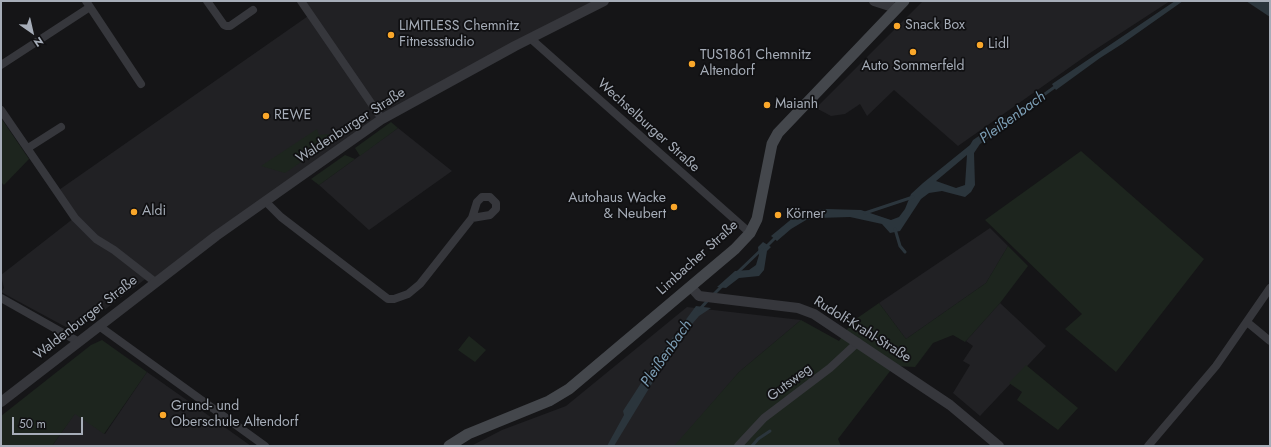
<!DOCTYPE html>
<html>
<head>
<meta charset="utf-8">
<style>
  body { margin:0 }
  #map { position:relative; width:1271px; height:447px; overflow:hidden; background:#151517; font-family:Jost,sans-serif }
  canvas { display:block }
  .frame { position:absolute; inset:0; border:2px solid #a6adb8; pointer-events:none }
  .north { position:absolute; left:12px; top:12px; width:40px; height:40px; -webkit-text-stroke:3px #101012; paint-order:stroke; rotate:146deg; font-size:11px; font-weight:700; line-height:16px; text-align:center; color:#a6adb8 }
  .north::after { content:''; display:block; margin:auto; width:14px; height:18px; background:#a6adb8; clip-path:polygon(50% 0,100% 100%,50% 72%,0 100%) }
  .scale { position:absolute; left:12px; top:417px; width:71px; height:18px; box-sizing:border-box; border:2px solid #a6adb8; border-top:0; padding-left:5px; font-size:12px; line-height:14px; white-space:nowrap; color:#a6adb8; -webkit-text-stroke:3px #101012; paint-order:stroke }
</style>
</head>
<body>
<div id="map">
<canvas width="1271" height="447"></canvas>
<div class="frame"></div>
<div class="north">N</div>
<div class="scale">50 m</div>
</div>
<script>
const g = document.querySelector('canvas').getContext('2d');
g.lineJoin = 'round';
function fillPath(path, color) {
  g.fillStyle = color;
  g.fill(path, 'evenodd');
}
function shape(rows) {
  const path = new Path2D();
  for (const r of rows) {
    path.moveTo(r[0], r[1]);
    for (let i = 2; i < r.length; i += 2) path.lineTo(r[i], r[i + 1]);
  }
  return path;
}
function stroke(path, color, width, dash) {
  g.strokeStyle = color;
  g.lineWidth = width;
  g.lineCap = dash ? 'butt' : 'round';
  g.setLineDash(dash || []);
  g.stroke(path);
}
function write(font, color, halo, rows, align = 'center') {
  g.font = font + ' Jost,sans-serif';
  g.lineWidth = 3.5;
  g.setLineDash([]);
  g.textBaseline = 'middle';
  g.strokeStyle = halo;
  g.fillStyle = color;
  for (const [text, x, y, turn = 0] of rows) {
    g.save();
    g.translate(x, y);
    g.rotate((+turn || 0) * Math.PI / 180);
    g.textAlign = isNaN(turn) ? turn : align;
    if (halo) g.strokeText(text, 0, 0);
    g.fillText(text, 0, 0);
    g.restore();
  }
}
const built = shape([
  [306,1,598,1,382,119,155,282,148,277,75,332,1,292,4,288,1,275,74,218,56,192,311,14],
  [923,1,1170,1,1090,53,958,146,894,90,867,116,860,104,845,114,831,116,816,108],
  [398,128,452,171,369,230,319,185],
  [990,228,1008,246,986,283,906,339,879,303],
  [1000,303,1046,346,980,416,953,393,970,365,963,361,973,346,966,341],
  [687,307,801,320,739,372,675,446,471,446,502,430,566,406],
  [147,372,191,403,251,446,52,446,75,413,105,434]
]);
const green = shape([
  [1,118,29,159,4,185,1,182],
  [391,122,398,128,360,156,355,148],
  [317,129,319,135,329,134,334,140,285,173,261,166],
  [1081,151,1204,259,1116,372,1065,329,1082,314,985,220],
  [345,155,355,159,319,185,311,179],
  [1008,246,1028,266,1000,303,965,342,953,335,933,343,915,367,894,366,838,439,841,446,674,446,739,372,801,320,839,341,853,321,879,303,906,339,986,283],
  [469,336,486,350,475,362,458,350],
  [102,340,147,372,104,434,75,414,52,446,1,446,1,416,91,345],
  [1026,365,1078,408,1058,430,1017,400,1022,392,1009,383]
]);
const water = shape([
  [1175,1,1183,1,1122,44,1100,58,1056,90,1052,84],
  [1246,1,1267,1,1270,3,1270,17],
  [1039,92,1042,99,980,144,974,153,975,185,971,192,965,197,942,191,929,193,921,199,900,231,890,233,882,224,850,217,818,218,806,220,791,229,777,241,771,236,794,217,809,211,827,209,861,210,891,220,899,217,905,209,911,194,923,183,970,145,973,140,1035,98],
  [967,155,965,185,956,188,936,181],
  [763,242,771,247,767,251,764,270,759,276,739,278,726,288,717,287,735,271,749,270,756,265,759,255,758,247],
  [696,306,711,308,699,316,679,339,614,446,607,446,624,415,623,411,656,360]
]);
const stream = shape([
  [1038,99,1056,86],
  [865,213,913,197],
  [895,229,900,246,905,252],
  [766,247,776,237],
  [738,272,762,249],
  [713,295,723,285],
  [699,310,709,299],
  [752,446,758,439,770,431]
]);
const minor = shape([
  [86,1,141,84],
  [207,1,224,25,226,26,230,26,253,10],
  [301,1,382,119],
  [530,38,750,233],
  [1,65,90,7],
  [1,110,75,218,96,239,114,250,155,282],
  [28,148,61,127],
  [265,201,281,217,388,299,394,299,408,294,420,284,472,218,477,202,482,197,490,197,496,203,496,209,490,215,472,218],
  [1,298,79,342],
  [1247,322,1270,341],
  [99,326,265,446],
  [738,446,764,418,830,368,858,342],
  [1148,446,1216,366,1270,288]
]);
const tertiary = shape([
  [874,1,896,8],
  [691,287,699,296,798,308,814,314,950,405,999,446],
  [1,402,216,236,382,119,515,46,604,1]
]);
const secondary = shape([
  [449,446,468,434,549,401,569,389,735,249,750,233,757,219,772,144,778,133,904,1]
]);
const markers = [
  [897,26,4,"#faa72a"],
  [391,35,4,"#faa72a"],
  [980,45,4,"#faa72a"],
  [913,52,4,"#faa72a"],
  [692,64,4,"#faa72a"],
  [767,105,4,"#faa72a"],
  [266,116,4,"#faa72a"],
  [674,207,4,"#faa72a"],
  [134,212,4,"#faa72a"],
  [778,215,4,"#faa72a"],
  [163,415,4,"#faa72a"]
];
const poiNames = [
  ["Snack Box",905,26],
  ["LIMITLESS Chemnitz",399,27],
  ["Fitnessstudio",399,43],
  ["Lidl",988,45],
  ["TUS1861 Chemnitz",700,56],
  ["Altendorf",700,72],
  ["Auto Sommerfeld",913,67,"center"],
  ["Maianh",775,105],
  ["REWE",274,116],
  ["Autohaus Wacke",666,199,"right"],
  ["& Neubert",666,215,"right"],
  ["Aldi",142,212],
  ["Körner",786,215],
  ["Grund- und",171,407],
  ["Oberschule Altendorf",171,423]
];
const streetNames = [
  ["Waldenburger Straße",351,126,-33],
  ["Wechselburger Straße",648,126,42],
  ["Limbacher Straße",698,258,-42],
  ["Waldenburger Straße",86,318,-38],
  ["Rudolf-Krahl-Straße",862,330,32],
  ["Gutsweg",790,383,-37]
];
const waterNames = [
  ["Pleißenbach",1013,118,-36],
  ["Pleißenbach",667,354,-55]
];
fillPath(built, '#212124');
fillPath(green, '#1d251e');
fillPath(water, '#2b353c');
stroke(stream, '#2b353c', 3);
stroke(minor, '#36373c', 8);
stroke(tertiary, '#36373c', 10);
stroke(secondary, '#44474c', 11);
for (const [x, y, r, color] of markers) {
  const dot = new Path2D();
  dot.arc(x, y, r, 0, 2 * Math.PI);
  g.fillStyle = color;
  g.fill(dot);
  stroke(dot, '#101012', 1.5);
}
write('14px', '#a6adb8', '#101012', poiNames, 'left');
write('14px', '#a6adb8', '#101012', streetNames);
write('italic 15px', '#7c9eb5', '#101012', waterNames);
</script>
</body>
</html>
